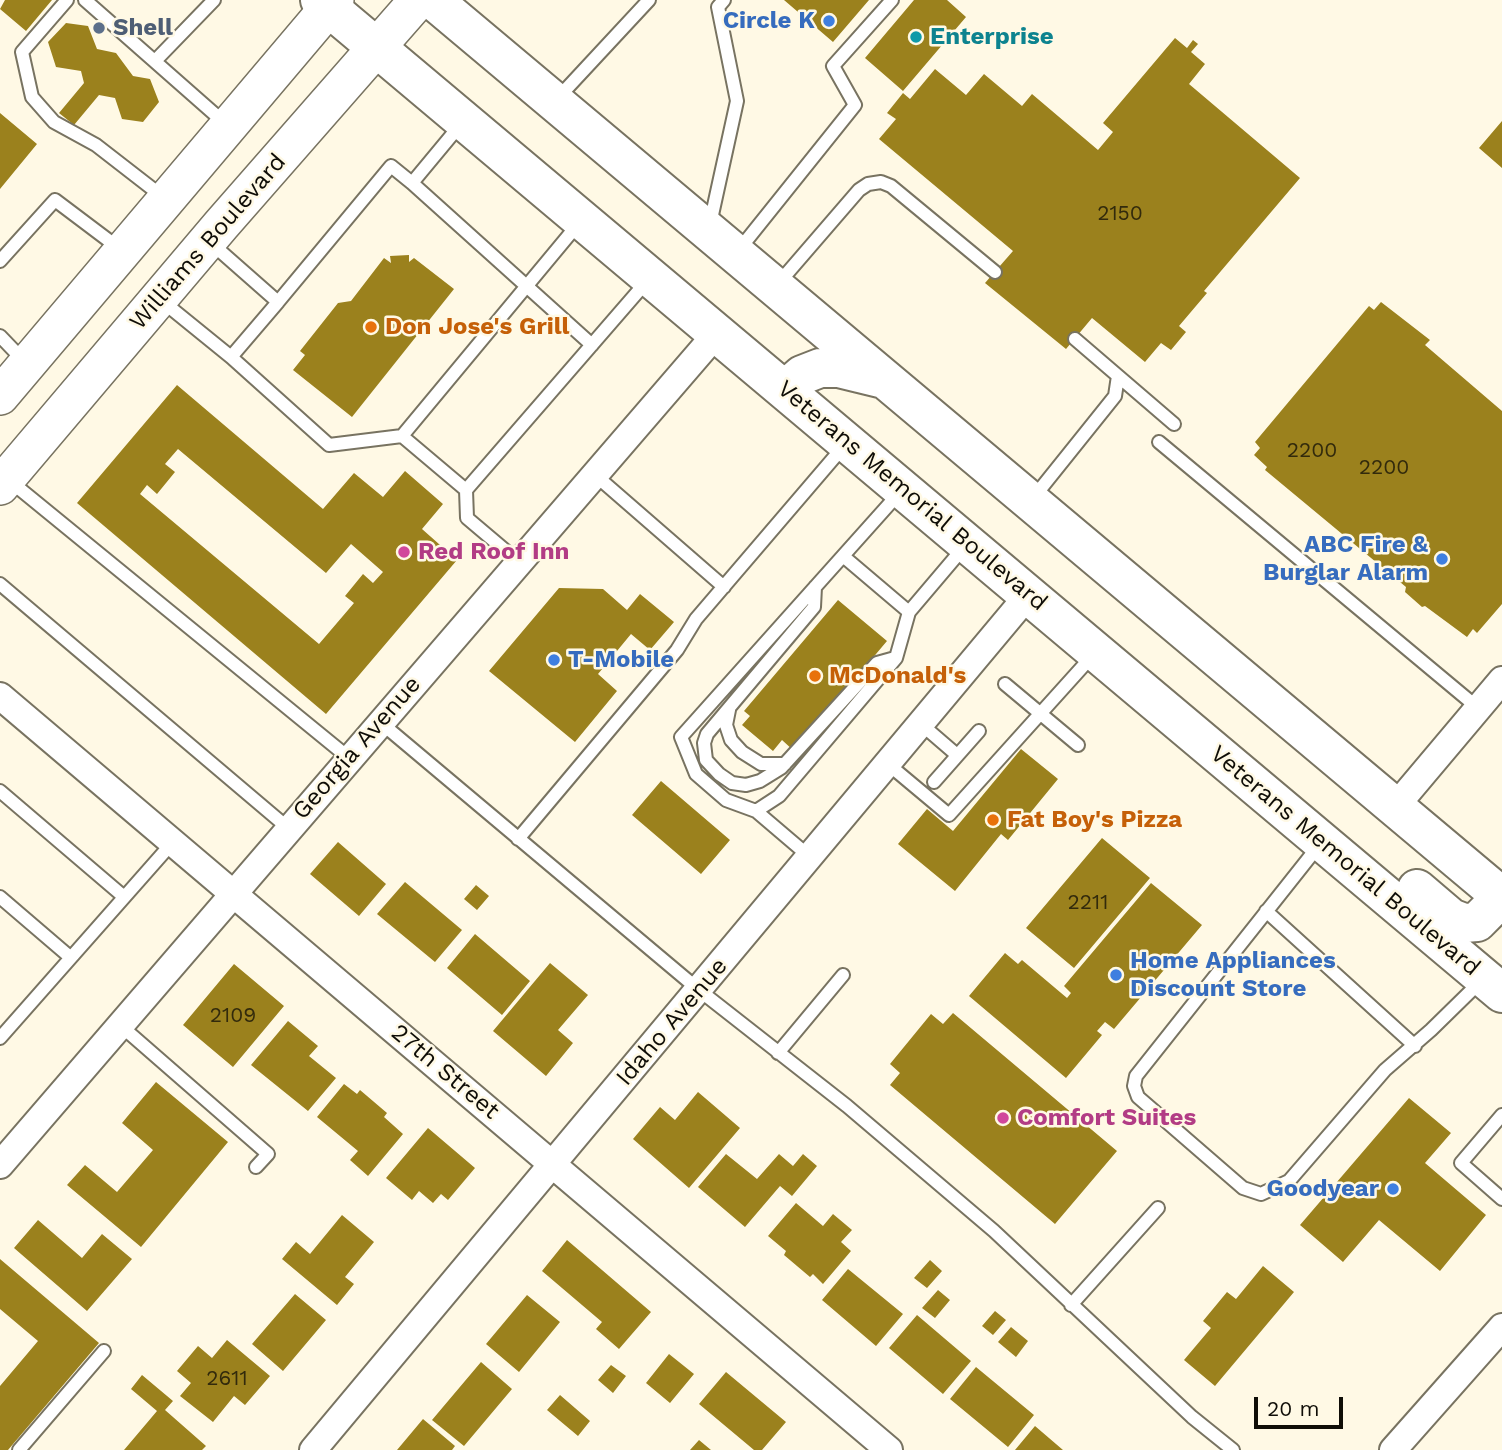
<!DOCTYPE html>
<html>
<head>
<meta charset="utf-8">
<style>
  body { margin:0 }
  #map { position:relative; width:1502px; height:1450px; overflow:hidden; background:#fff9e5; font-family:"Work Sans",sans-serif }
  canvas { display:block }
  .scale { position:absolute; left:1254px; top:1397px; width:89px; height:32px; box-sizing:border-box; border:4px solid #0f0d07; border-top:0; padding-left:9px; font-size:21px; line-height:24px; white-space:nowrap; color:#0f0d07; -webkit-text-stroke:5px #fff9e5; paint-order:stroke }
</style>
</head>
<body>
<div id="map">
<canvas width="1502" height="1450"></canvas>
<div class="scale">20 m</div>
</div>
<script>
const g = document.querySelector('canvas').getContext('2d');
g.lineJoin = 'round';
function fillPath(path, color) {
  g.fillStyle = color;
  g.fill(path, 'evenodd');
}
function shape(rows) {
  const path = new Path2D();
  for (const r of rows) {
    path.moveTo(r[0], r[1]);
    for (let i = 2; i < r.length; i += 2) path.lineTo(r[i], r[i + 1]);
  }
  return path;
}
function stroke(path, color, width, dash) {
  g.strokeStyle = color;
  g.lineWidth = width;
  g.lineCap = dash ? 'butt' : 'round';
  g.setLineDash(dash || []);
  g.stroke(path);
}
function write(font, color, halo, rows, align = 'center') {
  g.font = font + ' "Work Sans",sans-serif';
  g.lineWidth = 5;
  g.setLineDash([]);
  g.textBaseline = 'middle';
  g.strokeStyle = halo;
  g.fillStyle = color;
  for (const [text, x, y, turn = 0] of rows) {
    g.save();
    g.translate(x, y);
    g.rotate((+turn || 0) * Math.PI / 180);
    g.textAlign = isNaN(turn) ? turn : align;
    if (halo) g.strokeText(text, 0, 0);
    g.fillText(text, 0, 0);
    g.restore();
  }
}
const building = shape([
  [5,0,52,0,26,31,0,9],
  [784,0,869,0,833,42],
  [914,0,947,0,966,17,903,91,865,58],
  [66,23,88,26,97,49,116,53,133,76,150,79,159,102,143,122,122,119,115,98,99,95,74,125,59,113,84,83,81,71,56,67,48,42],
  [1175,38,1187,48,1193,40,1198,44,1191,52,1205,64,1189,84,1300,178,1204,291,1207,293,1179,326,1186,332,1171,350,1161,343,1145,362,1092,318,1066,349,985,283,1013,251,879,139,896,119,887,113,903,93,910,99,935,69,966,95,984,74,1022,106,1032,94,1098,150,1113,132,1103,123],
  [0,113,37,144,0,189],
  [1502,121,1502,168,1479,148],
  [409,255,409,262,414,258,454,289,352,417,293,370,305,355,300,351,338,303,351,301,384,258,391,263,390,256],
  [1381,302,1430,340,1425,345,1502,411,1502,604,1477,633,1473,629,1467,637,1425,606,1422,607,1405,592,1406,587,1265,470,1267,467,1254,455,1260,448,1255,442,1369,306,1374,310],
  [177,385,323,509,354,473,383,497,405,471,443,504,422,529,457,560,326,714,77,503],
  [178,449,326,573,351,544,383,572,373,583,363,574,345,596,354,603,319,644,140,494,147,485,157,494,175,472,165,464],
  [559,588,603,589,627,610,640,594,674,622,650,650,631,634,598,674,617,691,575,742,489,671],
  [838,600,887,641,794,751,782,740,773,751,742,725,750,716,744,711],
  [1021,749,1058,779,1008,840,1001,834,955,891,898,844,927,809,953,831],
  [661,781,730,840,701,874,632,815],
  [1102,838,1150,878,1074,968,1026,928],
  [338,842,386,884,359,916,310,874],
  [405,882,462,930,435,962,377,914],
  [1151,883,1202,925,1114,1029,1105,1022,1097,1031,1102,1035,1066,1078,969,996,1005,953,1018,964,1022,960,1067,998,1071,993,1064,986],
  [476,885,489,896,477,910,464,899],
  [475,934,530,981,502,1015,447,968],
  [550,963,588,995,558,1030,573,1043,546,1076,493,1031],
  [234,964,284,1006,233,1067,183,1025],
  [953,1013,1117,1151,1055,1224,890,1085,900,1073,890,1064,931,1014,943,1024],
  [288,1021,318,1046,309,1056,336,1078,308,1111,251,1065],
  [156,1082,228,1142,141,1247,67,1185,85,1165,117,1192,153,1150,122,1123],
  [344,1084,357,1094,360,1090,387,1113,384,1117,403,1134,368,1176,350,1160,358,1151,317,1117],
  [698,1092,740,1128,689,1188,633,1139,660,1107,675,1120],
  [1409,1098,1451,1133,1425,1163,1486,1215,1440,1271,1379,1220,1343,1262,1300,1225],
  [428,1128,475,1168,448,1200,441,1194,433,1203,419,1191,412,1200,386,1178],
  [726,1154,757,1179,779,1154,793,1166,803,1154,817,1166,792,1196,780,1186,745,1227,698,1187],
  [796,1203,823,1226,833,1214,852,1230,841,1242,851,1251,823,1284,813,1274,810,1277,784,1255,786,1251,768,1236],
  [342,1215,374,1242,345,1277,354,1284,337,1305,282,1259,296,1242,310,1254],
  [38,1220,82,1258,102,1234,132,1259,87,1311,14,1248],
  [567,1240,651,1312,619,1349,596,1329,602,1322,542,1271],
  [0,1259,99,1343,8,1450,0,1450,0,1386,38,1341,0,1309],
  [930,1260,942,1271,927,1288,914,1278],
  [1263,1266,1294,1292,1215,1386,1184,1360,1211,1328,1203,1321,1227,1292,1236,1299],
  [848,1269,903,1314,876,1346,822,1300],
  [938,1290,950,1300,935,1318,922,1308],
  [295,1294,326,1320,283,1371,252,1344],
  [527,1295,560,1322,519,1372,486,1344],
  [995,1311,1006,1320,993,1335,982,1326],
  [917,1315,971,1361,943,1394,889,1348],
  [1011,1327,1028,1341,1016,1357,998,1342],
  [227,1340,270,1376,245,1405,234,1396,213,1422,180,1396,191,1383,177,1371,198,1346,212,1358],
  [669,1354,694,1374,670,1403,646,1383],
  [481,1362,512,1389,464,1446,432,1420],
  [611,1365,626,1376,613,1393,598,1380],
  [976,1367,1034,1415,1008,1447,950,1399],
  [726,1372,786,1422,762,1450,754,1450,699,1404],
  [142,1375,173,1401,165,1410,206,1446,202,1450,124,1450,157,1411,131,1389],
  [560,1395,590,1421,578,1436,547,1410],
  [423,1419,455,1446,452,1450,397,1450],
  [1035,1426,1063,1450,1015,1450],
  [699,1440,711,1450,690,1450]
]);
const lane = shape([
  [67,0,22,52,32,97,54,122,96,145,163,197],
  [85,0,227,125],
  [155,61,214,0],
  [557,99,649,0],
  [461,124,412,183,592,345],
  [579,223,402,436,466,490,648,280],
  [710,224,737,101,718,7,724,0],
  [211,243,278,302,391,166,412,183],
  [738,251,855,105,833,66,892,0],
  [0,261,55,200,120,249],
  [777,285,859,190,868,184,881,182,891,186,995,272],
  [162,301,231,357,278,302],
  [0,336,24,361],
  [1075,339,1174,424],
  [231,357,329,445,402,436],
  [1159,442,1478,708],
  [594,474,724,587],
  [10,481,349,758],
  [466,490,467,518,519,562],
  [901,491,681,737,696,774,726,800,756,811,779,796,896,658,909,612,965,546],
  [1034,497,1115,396,1118,376],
  [843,556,909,612],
  [0,584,288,828],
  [815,587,814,607,707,734,704,743,706,760,719,774,732,783,746,785,760,781,781,768,877,663,895,658],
  [1005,684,1078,745],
  [729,710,726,725,731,740,742,752,761,764,785,764],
  [380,722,699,990,847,1106,994,1231,1192,1417,1233,1450],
  [921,724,957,755],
  [888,764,949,815,1094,654],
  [934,782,979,731],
  [0,791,123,896],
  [756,811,810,857],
  [518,839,677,650,696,619,844,446],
  [1320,844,1136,1076,1134,1086,1138,1097,1243,1188,1261,1194,1289,1181,1385,1070,1431,1030,1480,982],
  [0,897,70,957],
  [1266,911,1415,1046],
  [120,1025,268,1154,256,1167],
  [0,1038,173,842],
  [778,1053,843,975],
  [1502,1115,1461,1163,1502,1199],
  [1071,1305,1158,1208],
  [19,1450,104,1351]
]);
const street = shape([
  [0,696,889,1450],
  [1395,807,1502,680],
  [0,1165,717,333],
  [313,1450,1029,594],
  [1393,1450,1502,1327]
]);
const secondary = shape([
  [0,396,335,0],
  [0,486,221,225,418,0]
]);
const primary = shape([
  [320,0,1502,993],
  [433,0,1502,897],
  [786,389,802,375,820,368,839,368,880,378],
  [1417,889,1451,918,1464,923,1477,922,1502,897]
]);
const markers = [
  [829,21,7,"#3f7fe0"],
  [99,28,7,"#5c6f8a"],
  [916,37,7,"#0f9aa8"],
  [371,327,7,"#e8710a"],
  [404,552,7,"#d1479c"],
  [1442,559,7,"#3f7fe0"],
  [554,660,7,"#3f7fe0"],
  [815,676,7,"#e8710a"],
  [993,820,7,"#e8710a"],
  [1116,975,7,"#3f7fe0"],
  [1003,1118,7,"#d1479c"],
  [1393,1189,7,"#3f7fe0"]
];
const numberNames = [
  ["2150",1120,214],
  ["2200",1312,451],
  ["2200",1384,468],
  ["2211",1088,903],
  ["2109",233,1016],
  ["2611",227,1379]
];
const shopNames = [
  ["Circle K",815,21],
  ["ABC Fire &",1428,545],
  ["Burglar Alarm",1428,573],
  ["T-Mobile",568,660,"left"],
  ["Home Appliances",1130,961,"left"],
  ["Discount Store",1130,989,"left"],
  ["Goodyear",1379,1189]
];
const serviceNames = [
  ["Shell",113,28]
];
const cultureNames = [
  ["Enterprise",930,37]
];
const streetNames = [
  ["Williams Boulevard",208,242,-49],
  ["Veterans Memorial Boulevard",912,496,40],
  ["Georgia Avenue",357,748,-49],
  ["Veterans Memorial Boulevard",1345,861,40],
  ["Idaho Avenue",672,1022,-50],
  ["27th Street",445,1072,40]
];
const foodNames = [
  ["Don Jose's Grill",385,327],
  ["McDonald's",829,676],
  ["Fat Boy's Pizza",1007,820]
];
const hotelNames = [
  ["Red Roof Inn",418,552],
  ["Comfort Suites",1017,1118]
];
fillPath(building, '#9b811d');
stroke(lane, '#787361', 16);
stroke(street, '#787361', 30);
stroke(secondary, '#787361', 40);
stroke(primary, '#787361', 42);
stroke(lane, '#fff', 12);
stroke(street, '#fff', 26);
stroke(secondary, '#fff', 37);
stroke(primary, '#fff', 38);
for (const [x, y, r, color] of markers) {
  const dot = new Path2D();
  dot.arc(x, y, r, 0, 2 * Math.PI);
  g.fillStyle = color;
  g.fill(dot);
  stroke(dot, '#fff9e5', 2.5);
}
write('21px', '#322a0c', null, numberNames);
write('bold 24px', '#366cbe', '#fff9e5', shopNames, 'right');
write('bold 24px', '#4e5e75', '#fff9e5', serviceNames, 'left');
write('bold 24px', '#0d838f', '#fff9e5', cultureNames, 'left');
write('24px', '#0f0d07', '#fff9e5', streetNames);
write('bold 24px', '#c56008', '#fff9e5', foodNames, 'left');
write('bold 24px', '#b23c85', '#fff9e5', hotelNames, 'left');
</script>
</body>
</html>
